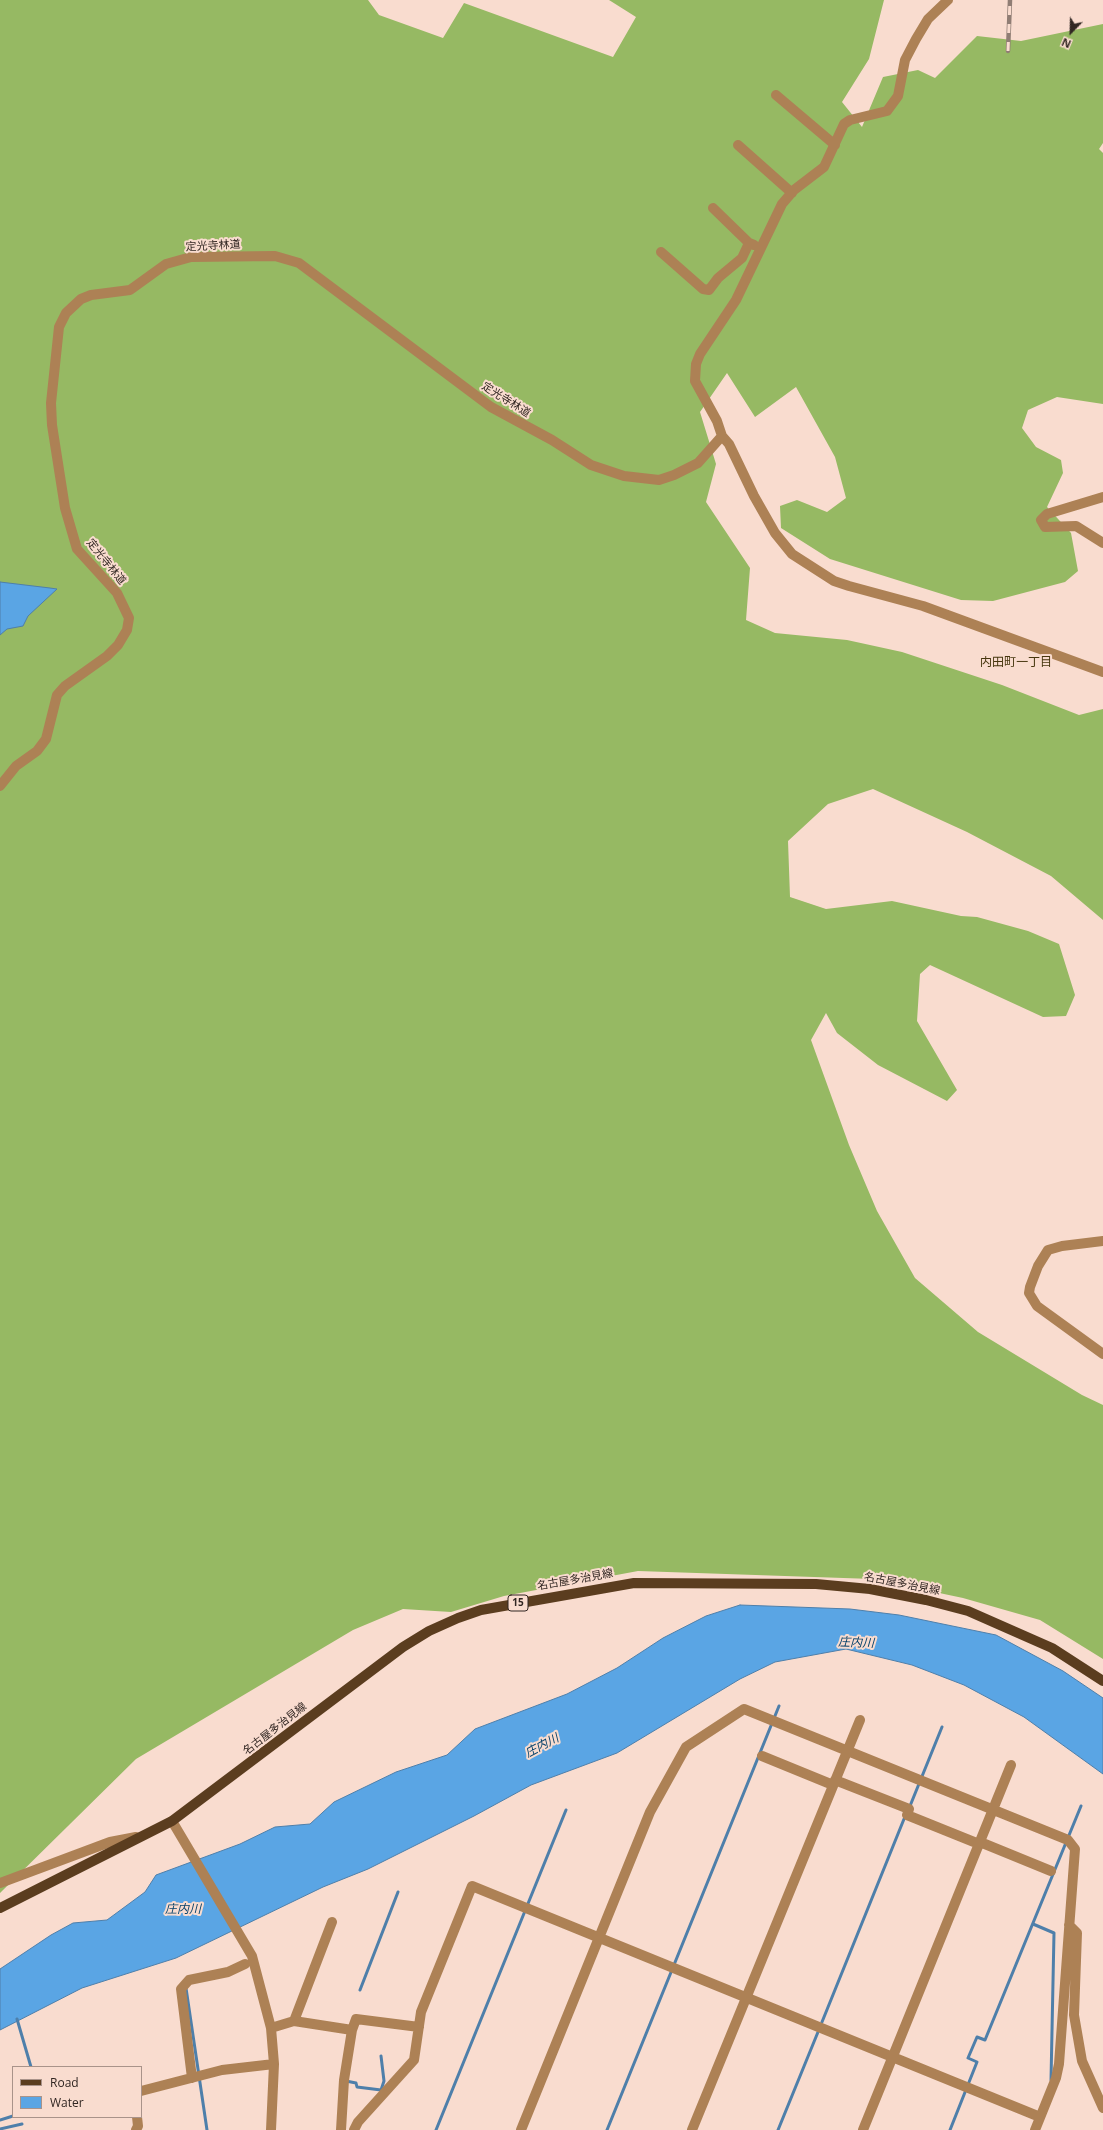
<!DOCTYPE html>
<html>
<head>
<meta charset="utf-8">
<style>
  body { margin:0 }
  #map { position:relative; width:1103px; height:2130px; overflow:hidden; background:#f9dccf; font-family:"Open Sans",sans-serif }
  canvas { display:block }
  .legend { position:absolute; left:12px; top:2066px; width:130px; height:52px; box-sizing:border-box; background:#f9dccf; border:1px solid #a9938a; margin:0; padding:5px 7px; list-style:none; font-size:12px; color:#312622 }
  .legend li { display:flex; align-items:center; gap:8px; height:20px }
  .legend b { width:20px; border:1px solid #a9938a }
  .north { position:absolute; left:1051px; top:12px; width:40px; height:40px; -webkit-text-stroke:3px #f9dccf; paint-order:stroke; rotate:203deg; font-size:11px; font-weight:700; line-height:16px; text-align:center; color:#312622 }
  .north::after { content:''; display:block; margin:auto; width:14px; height:18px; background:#312622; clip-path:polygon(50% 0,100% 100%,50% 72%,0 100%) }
</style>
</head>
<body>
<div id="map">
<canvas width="1103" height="2130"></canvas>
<ul class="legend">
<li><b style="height:5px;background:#5b3d1f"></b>Road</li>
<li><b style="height:11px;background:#5aa5e4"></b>Water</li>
</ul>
<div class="north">N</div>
</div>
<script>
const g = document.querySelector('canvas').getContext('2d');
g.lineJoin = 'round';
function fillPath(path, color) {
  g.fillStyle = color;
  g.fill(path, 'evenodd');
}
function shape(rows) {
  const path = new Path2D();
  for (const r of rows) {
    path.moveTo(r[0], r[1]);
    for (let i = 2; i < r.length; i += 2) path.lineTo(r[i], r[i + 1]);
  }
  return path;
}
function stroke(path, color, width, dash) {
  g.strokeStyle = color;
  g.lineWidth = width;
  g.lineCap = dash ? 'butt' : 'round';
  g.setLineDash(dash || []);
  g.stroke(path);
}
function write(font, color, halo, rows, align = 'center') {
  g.font = font + ' "Open Sans","Noto Sans JP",sans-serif';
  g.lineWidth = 4;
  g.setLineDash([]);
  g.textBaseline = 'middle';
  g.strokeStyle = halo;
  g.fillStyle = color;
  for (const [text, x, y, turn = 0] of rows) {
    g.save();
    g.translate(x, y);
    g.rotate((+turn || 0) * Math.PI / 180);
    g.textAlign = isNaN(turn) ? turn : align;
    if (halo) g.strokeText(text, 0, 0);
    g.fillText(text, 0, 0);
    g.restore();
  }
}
const forest = shape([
  [0,0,368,0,379,15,443,38,464,3,613,57,636,17,609,0,884,0,869,59,842,102,862,127,883,77,918,70,935,78,977,36,1021,41,1103,24,1103,143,1099,149,1103,153,1103,404,1057,397,1028,410,1022,428,1036,447,1061,460,1063,473,1047,507,1071,533,1078,571,1065,582,993,601,961,600,830,559,781,528,780,506,797,500,827,512,846,498,835,457,796,387,755,417,727,373,700,412,716,464,706,502,750,568,746,620,775,633,847,640,902,652,1002,685,1079,715,1103,709,1103,920,1051,876,967,832,873,789,828,804,788,841,790,897,826,909,892,901,961,916,977,917,1028,931,1059,944,1075,995,1066,1016,1043,1017,930,965,920,974,917,1021,957,1090,947,1101,878,1065,837,1033,826,1013,811,1040,849,1145,877,1211,915,1278,978,1332,1082,1395,1103,1405,1103,1659,1040,1620,963,1598,873,1579,638,1571,504,1596,451,1612,403,1609,353,1630,136,1759,0,1893]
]);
const water = shape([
  [0,582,50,588,57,589,28,616,23,626,7,629,0,635,0,582],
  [740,1605,850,1609,899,1615,996,1635,1063,1671,1103,1698,1103,1774,1024,1717,964,1685,912,1665,846,1649,775,1662,740,1679,617,1753,531,1785,474,1816,368,1869,323,1887,176,1958,82,1988,0,2030,0,1969,51,1935,73,1923,107,1920,145,1892,156,1875,240,1844,275,1827,310,1824,334,1802,396,1772,447,1755,475,1729,567,1694,617,1668,663,1638,706,1616,740,1605]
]);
const stream = shape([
  [910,1806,942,1727],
  [1033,1924,1054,1933,1051,2080],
  [186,1988,207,2130],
  [360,1990,398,1892],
  [17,2019,31,2067],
  [822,2022,904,1819],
  [346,2081,356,2083,357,2087,381,2090,384,2081,381,2056],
  [0,2120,13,2116],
  [0,2129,22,2124],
  [436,2130,566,1810],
  [607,2130,779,1706],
  [778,2130,818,2032],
  [950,2130,977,2062,968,2058,977,2037,985,2040,1081,1806]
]);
const minor = shape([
  [948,0,928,19,916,39,905,60,898,96,887,111,850,120,844,124,824,167,794,190,782,204,736,300,700,354,696,364,695,381,717,421,722,436,729,444,754,496,775,533,792,554,834,581,849,586,923,606,1103,672],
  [776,95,835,145],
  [738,145,792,193],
  [713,208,749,243,754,245],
  [661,252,703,289,709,290,718,278,742,258,749,243],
  [1103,497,1047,514,1041,520,1045,527,1076,526,1103,543],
  [0,786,16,766,37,751,46,739,57,695,65,686,107,656,118,645,127,630,129,618,117,593,77,549,65,508,52,425,51,403,59,327,66,313,81,299,91,295,130,290,166,264,191,257,275,256,299,263,491,407,552,440,591,465,624,476,659,480,674,475,698,463,722,436],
  [1103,1241,1062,1246,1048,1250,1038,1266,1030,1287,1029,1293,1037,1306,1103,1354],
  [762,1756,833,1785],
  [835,1780,909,1809,907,1815,979,1844],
  [172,1821,252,1956,271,2028,274,2064,271,2130],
  [980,1842,1051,1871],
  [0,1883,110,1842,136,1837],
  [1069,1925,1077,1933,1074,2015,1082,2061,1103,2108],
  [294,2021,332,1922],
  [271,2028,294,2021,352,2030,356,2019,419,2027],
  [192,2078,181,1989,189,1980,228,1972,245,1964],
  [141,2091,222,2070,274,2064],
  [136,2130,138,2126,137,2117],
  [341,2130,344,2080,352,2030],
  [354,2130,358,2122,414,2060,421,2012,472,1886,1040,2117],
  [521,2130,650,1812,686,1747,744,1709,1068,1840,1075,1849,1059,2064,1056,2078,1035,2130],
  [692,2130,860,1720],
  [863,2130,1011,1765]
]);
const major = shape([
  [0,1908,172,1821,403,1647,429,1631,458,1618,481,1610,634,1583,816,1584,870,1589,926,1600,968,1611,1052,1648,1103,1681]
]);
const rail = shape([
  [1008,51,1010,0]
]);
const shields = [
  [518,1603,20]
];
const shieldNames = [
  ["15",518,1603]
];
const streetNames = [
  ["定光寺林道",213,246,-3],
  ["定光寺林道",506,400,32],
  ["定光寺林道",106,562,51],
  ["名古屋多治見線",575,1580,-10],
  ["名古屋多治見線",902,1584,11],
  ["名古屋多治見線",275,1729,-38]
];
const neighbourhoodNames = [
  ["内田町一丁目",1016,663]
];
const waterNames = [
  ["庄内川",856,1643,2],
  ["庄内川",542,1746,-28],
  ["庄内川",183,1910]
];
fillPath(forest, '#96b963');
fillPath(water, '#5aa5e4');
stroke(water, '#4e7faa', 1);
stroke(stream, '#4e7faa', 3);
stroke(minor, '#ad8155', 10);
stroke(major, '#5b3d1f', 10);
stroke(rail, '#907d74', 4.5);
stroke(rail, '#f9dccf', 3, [9]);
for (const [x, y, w] of shields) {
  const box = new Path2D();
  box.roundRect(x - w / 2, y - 8, w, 16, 3);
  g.fillStyle = '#f9dccf';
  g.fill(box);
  stroke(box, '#312622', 1);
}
write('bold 10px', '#312622', null, shieldNames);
write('11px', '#312622', '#f9dccf', streetNames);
write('12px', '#46360e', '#f9dccf', neighbourhoodNames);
write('italic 12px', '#06416a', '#f9dccf', waterNames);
</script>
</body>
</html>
